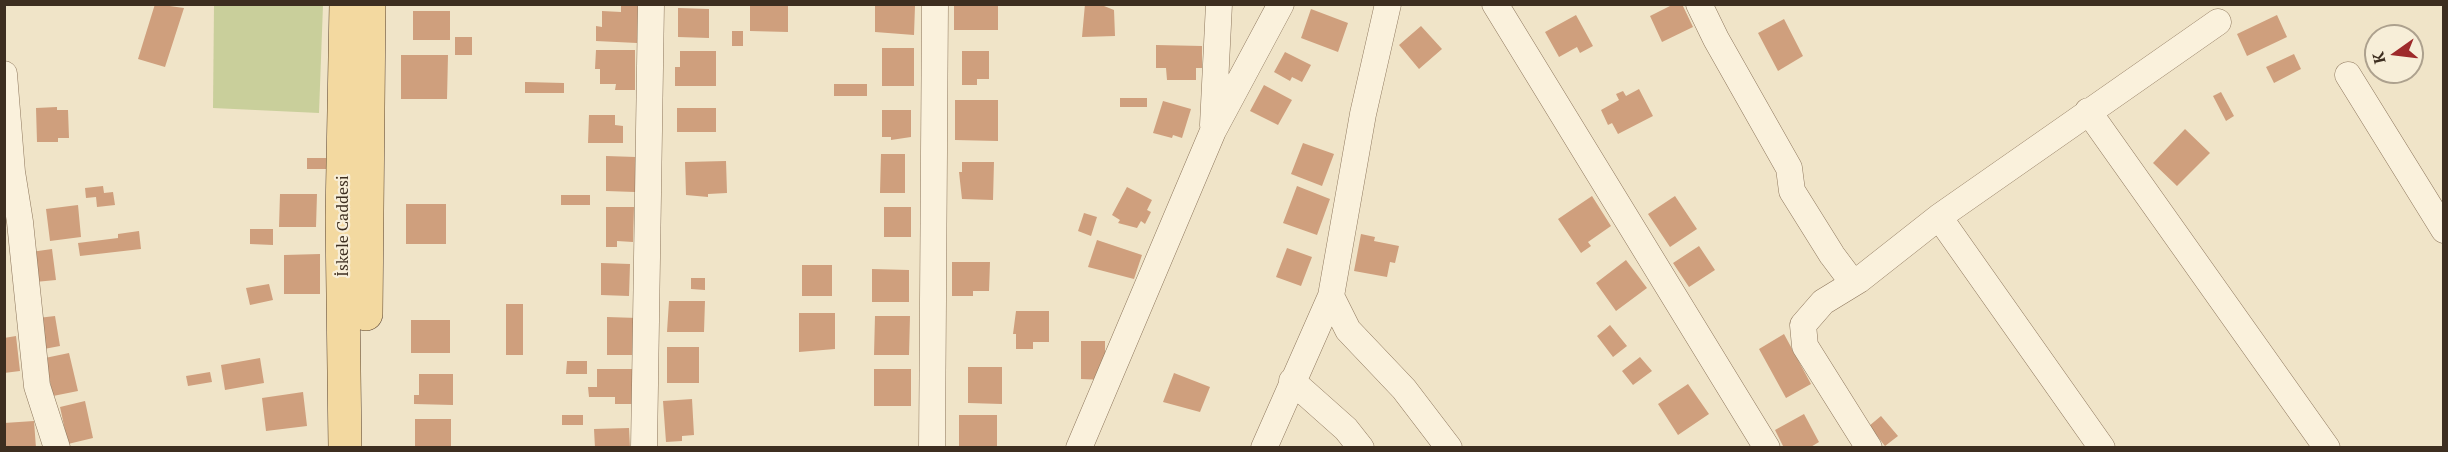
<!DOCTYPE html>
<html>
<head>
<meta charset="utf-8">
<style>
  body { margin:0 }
  #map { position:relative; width:2448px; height:452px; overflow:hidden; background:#f0e4c8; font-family:"PT Serif",serif }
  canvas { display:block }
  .frame { position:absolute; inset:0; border:6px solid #3d2e20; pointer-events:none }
  .north { position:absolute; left:2364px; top:24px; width:60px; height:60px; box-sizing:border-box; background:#f7eed8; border:2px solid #ada18e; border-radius:50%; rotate:256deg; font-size:16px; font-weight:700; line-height:24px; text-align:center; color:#3d2e20 }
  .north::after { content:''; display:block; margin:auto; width:21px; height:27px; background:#9e2a2b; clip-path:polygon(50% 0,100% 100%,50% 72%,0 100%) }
</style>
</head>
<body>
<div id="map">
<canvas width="2448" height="452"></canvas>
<div class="frame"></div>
<div class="north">K</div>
</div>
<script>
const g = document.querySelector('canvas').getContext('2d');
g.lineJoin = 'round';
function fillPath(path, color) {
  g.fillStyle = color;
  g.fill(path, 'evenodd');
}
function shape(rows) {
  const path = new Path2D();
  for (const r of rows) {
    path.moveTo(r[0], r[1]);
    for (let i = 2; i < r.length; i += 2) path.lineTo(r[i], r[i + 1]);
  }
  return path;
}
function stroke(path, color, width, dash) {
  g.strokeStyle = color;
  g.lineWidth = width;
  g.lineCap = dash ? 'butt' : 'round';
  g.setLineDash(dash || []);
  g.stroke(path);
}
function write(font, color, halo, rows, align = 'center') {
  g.font = font + ' "PT Serif",serif';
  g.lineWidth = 4.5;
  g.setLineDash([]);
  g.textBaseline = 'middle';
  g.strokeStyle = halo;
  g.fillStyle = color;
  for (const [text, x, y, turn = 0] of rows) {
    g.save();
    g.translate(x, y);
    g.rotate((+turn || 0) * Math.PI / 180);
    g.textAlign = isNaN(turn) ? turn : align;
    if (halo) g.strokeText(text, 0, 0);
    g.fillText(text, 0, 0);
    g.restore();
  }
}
const green = shape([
  [214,5,323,5,319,113,213,108]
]);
const building = shape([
  [155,4,184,8,165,67,138,59],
  [621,4,639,4,637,43,596,41,596,26,602,27,602,11,621,12],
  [750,4,788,4,788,32,750,31],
  [954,4,998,4,998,30,954,30],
  [1085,4,1099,4,1114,10,1115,36,1082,37],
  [1674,4,1682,4,1693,27,1662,42,1650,16],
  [875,6,915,6,914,35,875,32],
  [678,8,709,9,709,38,678,37],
  [1311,9,1348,23,1338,52,1301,38],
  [413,11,450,11,450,40,413,40],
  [1576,15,1593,46,1580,53,1577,47,1559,57,1545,32],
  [2277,15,2287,37,2247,56,2237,34],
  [1784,19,1803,56,1778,71,1758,33],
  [1421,26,1442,49,1419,69,1399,45],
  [732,31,743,31,743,46,732,46],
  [455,37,472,37,472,55,455,55],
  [1156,45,1202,46,1202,68,1196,68,1196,80,1167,80,1166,68,1156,68],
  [882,48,914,48,914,86,882,86],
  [596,50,635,50,635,90,615,90,616,84,600,84,600,69,595,69],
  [680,51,716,51,716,86,675,86,675,67,680,67],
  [962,51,989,51,989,79,977,79,977,85,962,85],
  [1285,52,1311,65,1302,82,1292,77,1290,81,1274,72],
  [2294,54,2301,69,2274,83,2266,67],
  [401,55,448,55,447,99,401,99],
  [525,82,564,83,564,93,525,93],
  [834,84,867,84,867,96,834,96],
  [1264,85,1292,100,1278,125,1250,111],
  [1639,89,1653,116,1618,134,1612,123,1608,125,1601,110,1619,100,1616,94,1623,91,1626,96],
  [2221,92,2234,116,2226,121,2213,96],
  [1120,98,1147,98,1147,107,1120,107],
  [955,100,998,100,998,141,955,140],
  [1163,101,1191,109,1182,138,1173,135,1172,138,1153,133],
  [57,107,57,110,68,110,69,138,58,138,58,142,37,142,36,108],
  [677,108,716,108,716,132,677,132],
  [882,110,911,110,911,137,891,140,891,137,882,137],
  [589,115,615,115,615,125,623,126,623,143,588,143],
  [2185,129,2210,153,2177,186,2153,163],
  [1303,143,1334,154,1322,186,1291,174],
  [881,154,905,154,905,193,880,193],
  [606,156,636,157,635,192,606,191],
  [307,158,330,158,330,169,307,169],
  [726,161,727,193,708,194,708,197,686,195,685,162],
  [962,162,994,162,993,200,962,199,959,172,962,172],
  [103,186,104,193,113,192,115,205,97,207,96,197,86,198,85,188],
  [1297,186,1330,199,1317,235,1283,223],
  [1127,187,1152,200,1147,210,1151,212,1145,224,1141,221,1137,228,1118,223,1120,220,1112,215],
  [280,194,317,194,316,227,279,227],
  [561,195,590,195,590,205,561,205],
  [1592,196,1611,226,1588,242,1591,246,1581,253,1558,219],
  [1675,196,1697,229,1670,247,1648,214],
  [406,204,446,204,446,244,406,244],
  [78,205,81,237,50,241,46,209],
  [606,207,634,207,633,242,617,241,617,247,606,247],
  [884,207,911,207,911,237,884,237],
  [1084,213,1097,217,1091,236,1078,231],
  [250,229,273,229,273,245,250,244],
  [139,231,141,249,80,256,78,243,118,238,118,234],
  [1361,234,1375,237,1374,241,1399,246,1395,263,1390,262,1387,277,1354,271],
  [1097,240,1142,255,1134,279,1088,267],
  [1699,246,1715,270,1689,287,1673,263],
  [1287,248,1312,257,1301,286,1276,277],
  [52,249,56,280,35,282,31,252],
  [320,254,320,294,284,294,284,255],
  [1626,260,1647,288,1616,311,1596,283],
  [952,262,990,262,989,291,973,291,973,296,952,296],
  [601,263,630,264,629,296,601,295],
  [802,265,832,265,832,296,802,296],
  [872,269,909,270,909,302,872,302],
  [691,278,705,278,705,290,691,289],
  [269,284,273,300,250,305,246,288],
  [669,301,705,301,704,332,667,332],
  [506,304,523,304,523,355,506,355],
  [1016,311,1049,311,1049,342,1033,342,1033,349,1016,349,1016,334,1013,334],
  [799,313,835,313,835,349,799,352],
  [55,316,60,346,44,349,38,318],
  [875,316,910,316,909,355,874,355],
  [607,317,638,318,638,355,607,355],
  [411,320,450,320,450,353,411,353],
  [1610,325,1627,346,1613,357,1597,336],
  [1784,334,1811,384,1786,398,1759,349],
  [16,336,20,371,4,373,4,338],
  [1081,341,1105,341,1105,380,1081,379],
  [667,347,699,347,699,383,667,383],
  [69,353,78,391,53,396,45,358],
  [1640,357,1652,371,1633,385,1622,371],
  [260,358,264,383,225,390,221,365],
  [567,361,587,361,587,374,566,374],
  [968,367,1002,367,1002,404,968,403],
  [597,369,634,369,634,404,615,404,615,397,589,397,588,387,597,387],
  [874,369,911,369,911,406,874,406],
  [210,372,212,382,188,386,186,376],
  [1174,373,1210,387,1200,412,1163,402],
  [419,374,453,374,453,405,414,404,414,395,419,395],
  [1688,384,1709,414,1678,435,1658,404],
  [303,392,307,426,266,431,262,398],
  [692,399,694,435,682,436,682,441,666,442,663,401],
  [85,401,93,438,68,444,60,407],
  [1804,414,1819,442,1809,448,1784,448,1775,430],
  [562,415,583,415,583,425,562,425],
  [959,415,997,415,997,446,959,446],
  [1881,416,1898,436,1885,446,1869,426],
  [415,419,451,419,451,448,415,448],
  [34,421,36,448,4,448,4,423],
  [629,428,630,448,595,448,594,429]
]);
const minor = shape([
  [1388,4,1363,114,1331,296,1348,330,1404,389,1449,448],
  [1495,4,1767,448],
  [1699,4,1716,39,1789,168,1792,191,1832,255,1853,283],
  [4,74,12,172,20,222,37,386,57,448],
  [2348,75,2444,230],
  [2088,111,2327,448],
  [1213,125,1219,4],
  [1939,217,2102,448],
  [1292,381,1346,429,1361,448],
  [644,448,651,4],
  [932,448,935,4],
  [1079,448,1213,131,1281,4],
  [1264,448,1331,296],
  [1869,448,1805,346,1803,325,1823,302,1859,280,1939,217,2218,22]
]);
const major = shape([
  [366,314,369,5],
  [345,448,342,217,346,4]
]);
const streetNames = [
  ["İskele Caddesi",343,226,-90]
];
fillPath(green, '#c9cf9b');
fillPath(building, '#cf9f7d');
stroke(minor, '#8d765c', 27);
stroke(major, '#5b4430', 34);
stroke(minor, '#faf1dc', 26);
stroke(major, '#f3d9a0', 33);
write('16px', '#3d2e20', '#f7eed8', streetNames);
</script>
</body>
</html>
